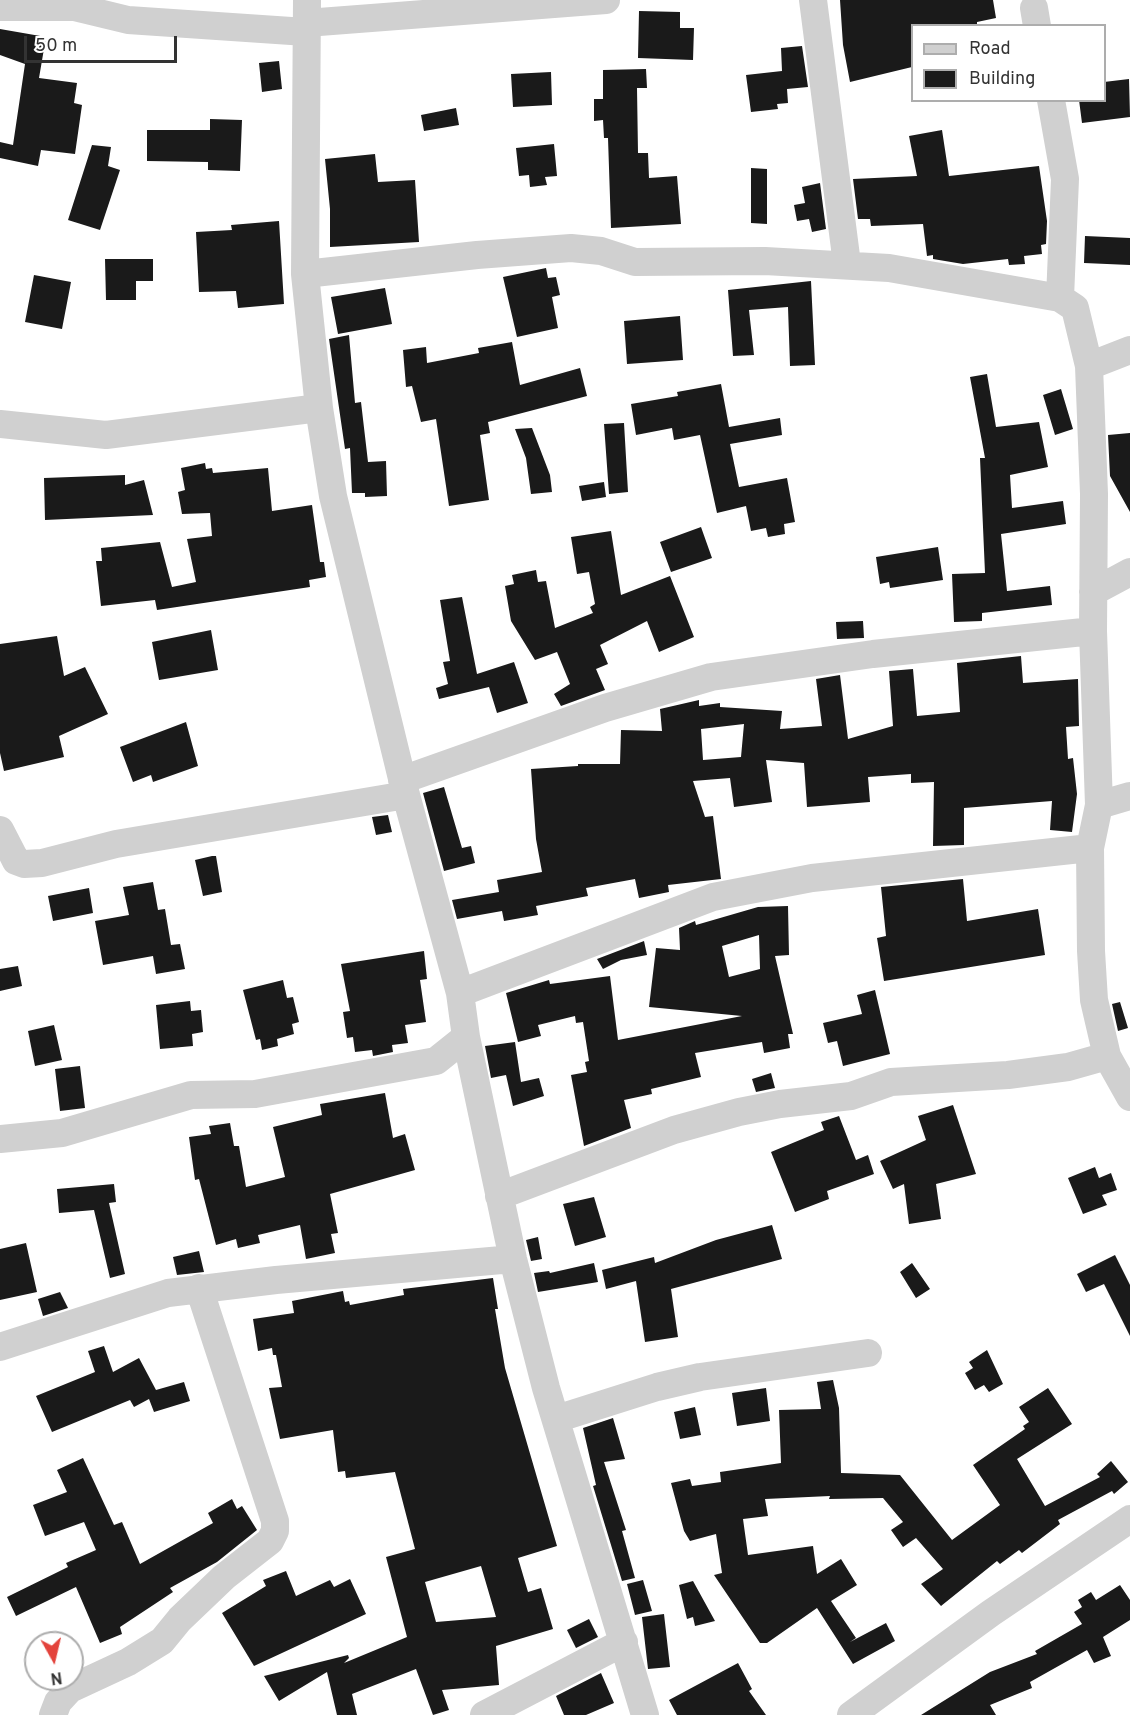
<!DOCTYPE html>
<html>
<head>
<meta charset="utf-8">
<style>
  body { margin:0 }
  #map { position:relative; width:1130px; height:1715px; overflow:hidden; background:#fff; font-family:Overpass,sans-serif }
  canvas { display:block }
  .legend { position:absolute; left:911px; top:24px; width:195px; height:78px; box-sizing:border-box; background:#fff; border:2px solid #adadad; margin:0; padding:8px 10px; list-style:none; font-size:18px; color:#333 }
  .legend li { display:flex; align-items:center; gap:12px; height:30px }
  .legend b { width:30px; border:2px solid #adadad }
  .north { position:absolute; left:24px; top:1631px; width:60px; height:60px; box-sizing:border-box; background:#fff; border:2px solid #adadad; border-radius:50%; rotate:172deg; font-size:16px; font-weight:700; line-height:24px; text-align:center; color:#333 }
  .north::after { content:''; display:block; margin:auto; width:21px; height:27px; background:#e3433c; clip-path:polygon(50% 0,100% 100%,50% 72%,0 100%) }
  .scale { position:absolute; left:24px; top:36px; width:153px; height:27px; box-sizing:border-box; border:3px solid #333; border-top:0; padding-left:8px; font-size:18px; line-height:21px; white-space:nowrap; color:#333; -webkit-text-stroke:4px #fff; paint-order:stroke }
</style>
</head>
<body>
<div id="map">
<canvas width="1130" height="1715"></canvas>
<ul class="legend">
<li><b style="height:8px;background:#d0d0d0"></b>Road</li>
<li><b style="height:16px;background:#1a1a1a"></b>Building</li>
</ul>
<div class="north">N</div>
<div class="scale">50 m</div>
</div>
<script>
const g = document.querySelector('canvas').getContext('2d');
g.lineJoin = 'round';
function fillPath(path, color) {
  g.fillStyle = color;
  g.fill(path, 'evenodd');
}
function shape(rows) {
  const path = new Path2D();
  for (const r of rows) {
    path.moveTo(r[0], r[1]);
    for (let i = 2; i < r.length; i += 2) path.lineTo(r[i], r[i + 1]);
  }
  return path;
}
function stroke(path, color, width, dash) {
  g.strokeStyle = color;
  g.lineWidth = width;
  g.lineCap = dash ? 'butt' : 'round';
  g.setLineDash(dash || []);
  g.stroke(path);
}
const building = shape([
  [840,0,993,0,996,18,977,22,977,26,912,26,912,67,850,82,843,45],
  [639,11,680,12,680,28,694,28,693,60,638,58],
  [0,29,46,37,39,78,77,83,74,103,82,105,75,154,41,150,38,166,0,158,0,142,13,145,25,64,0,55],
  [802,46,808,87,787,89,788,103,777,104,778,109,751,112,746,75,782,71,781,48],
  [279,61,282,89,262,92,259,63],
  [646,69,647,88,637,88,638,153,648,153,649,178,677,176,681,224,611,228,608,138,604,138,603,120,594,121,594,99,603,99,603,70],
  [551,72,552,105,513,107,511,74],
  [1129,79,1130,117,1082,123,1079,100,1104,100,1104,82],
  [456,108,459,125,424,131,421,115],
  [210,119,242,120,240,171,208,170,208,162,147,161,147,130,210,130],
  [942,130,949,176,1039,166,1047,221,1046,244,1041,245,1042,254,1024,256,1025,264,1009,265,1008,259,963,264,933,259,933,255,927,256,923,224,871,226,870,219,858,219,853,179,917,176,909,136],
  [554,144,557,176,545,177,547,185,530,187,529,175,519,176,516,148],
  [92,145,111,147,108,166,120,170,100,230,68,220],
  [375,154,378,182,415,180,419,242,330,247,330,209,325,159],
  [751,168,767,169,767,224,751,223],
  [820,183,826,229,812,232,809,219,797,221,794,205,805,203,802,187],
  [279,221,284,304,238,308,236,291,199,292,196,232,232,230,231,225],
  [1085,236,1130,238,1130,265,1084,263],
  [105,259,153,259,153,281,136,281,136,300,106,300],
  [546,268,548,278,556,277,560,295,552,297,558,328,517,337,503,277],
  [34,275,71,282,62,329,25,322],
  [811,281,815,365,790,366,788,307,749,310,754,355,733,356,728,290],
  [385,288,392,324,338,334,331,297],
  [680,316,683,360,627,364,624,321],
  [349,335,355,403,361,402,368,462,386,461,387,496,365,497,365,493,352,493,350,448,345,449,329,339],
  [512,342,520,385,580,368,587,396,488,422,490,433,480,435,489,500,449,506,436,419,421,422,412,386,406,387,403,350,426,347,427,363,479,353,478,348],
  [987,374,996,427,1039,422,1048,467,1010,475,1012,508,1063,501,1066,524,1001,534,1007,591,1050,586,1052,605,982,613,982,621,954,622,952,574,985,573,980,458,985,458,970,377],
  [721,384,729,427,780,418,782,435,730,444,739,487,787,478,795,522,784,524,785,534,768,537,766,528,751,531,746,506,717,513,700,435,674,440,672,428,636,435,631,404,678,396,677,392],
  [1061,389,1073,429,1055,435,1043,395],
  [624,423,628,492,609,494,604,424],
  [532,428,550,475,552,492,531,494,526,458,515,429],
  [1130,433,1130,512,1110,476,1108,435],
  [205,463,206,469,212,468,213,473,268,468,272,511,312,505,320,562,324,562,326,577,309,580,310,587,157,610,155,600,101,606,96,561,102,561,101,548,160,542,172,587,196,582,187,539,212,536,210,513,182,514,178,492,185,490,181,468],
  [125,475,125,485,144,480,153,515,45,520,44,478],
  [604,482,606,497,582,501,579,486],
  [701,527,712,558,671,572,660,542],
  [611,531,621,595,670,576,694,637,659,652,647,621,600,645,608,664,596,669,605,690,561,706,554,694,570,684,557,652,535,660,511,621,505,586,514,584,512,575,536,570,538,582,546,581,555,628,593,613,590,607,595,604,589,572,577,574,571,537],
  [938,547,943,580,890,588,889,582,880,584,876,557],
  [462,597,477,674,514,662,528,703,497,713,489,687,439,699,436,688,448,684,443,662,450,661,440,600],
  [863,621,864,638,837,639,836,622],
  [211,630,218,670,159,680,152,642],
  [57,636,64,676,85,667,108,714,59,736,64,757,4,771,0,753,0,644],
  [1021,656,1023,683,1078,679,1079,726,1066,727,1068,759,1073,758,1077,794,1072,832,1050,830,1052,801,964,808,964,845,933,846,934,782,911,783,911,774,868,777,870,802,807,807,804,763,766,760,772,802,734,807,730,778,693,781,705,817,713,816,721,879,668,885,669,892,639,898,635,879,586,888,588,896,536,906,538,915,504,921,502,911,457,919,452,900,499,892,497,880,542,872,536,839,531,769,578,766,578,764,620,764,621,730,662,731,660,709,699,700,699,706,720,703,720,707,782,711,780,729,822,726,816,679,840,675,848,739,893,726,889,671,913,669,917,716,960,712,957,663],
  [744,724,741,757,703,760,701,729],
  [186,722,198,766,153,782,151,775,133,782,120,747],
  [444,787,462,848,471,846,475,863,444,871,423,793],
  [388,815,392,832,376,835,372,817],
  [212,856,216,856,222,892,203,896,195,860],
  [963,879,967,921,1038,909,1045,955,884,981,877,938,886,936,881,887],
  [153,882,158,910,165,909,171,945,180,944,185,969,156,974,153,956,103,965,95,921,129,915,123,887],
  [89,888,93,913,53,921,48,896],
  [788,906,789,955,775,956,793,1034,788,1034,790,1048,764,1053,762,1042,695,1053,701,1077,651,1089,652,1094,624,1100,631,1128,584,1146,571,1075,587,1072,585,1062,589,1061,583,1022,576,1023,575,1016,538,1025,541,1036,518,1042,506,993,549,980,550,984,610,976,618,1040,742,1016,649,1007,656,948,680,950,679,928,695,921,696,925,758,907],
  [759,935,760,969,729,977,722,946],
  [644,941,647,955,621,960,603,969,597,959],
  [424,951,427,979,420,980,426,1022,405,1025,408,1043,392,1045,393,1052,373,1056,372,1050,355,1052,353,1037,347,1038,343,1012,350,1011,341,964],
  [18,966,22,986,0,991,0,969],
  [283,980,287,998,293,997,299,1022,292,1024,294,1034,277,1039,278,1046,262,1050,260,1039,256,1040,243,990],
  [875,990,890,1054,843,1066,837,1041,828,1043,823,1023,862,1014,857,995],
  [190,1001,191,1011,201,1010,203,1032,192,1034,193,1046,160,1049,156,1005],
  [1120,1002,1128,1028,1118,1031,1112,1004],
  [54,1025,62,1060,35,1066,28,1031],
  [515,1042,521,1082,539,1078,544,1096,513,1106,506,1075,491,1078,485,1046],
  [80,1066,85,1108,60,1111,55,1069],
  [771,1073,775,1088,756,1092,752,1079],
  [385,1093,393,1138,405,1134,415,1170,330,1194,338,1233,331,1234,335,1253,306,1259,300,1225,258,1235,260,1243,238,1248,236,1239,216,1245,199,1179,195,1180,189,1137,211,1134,209,1126,230,1123,234,1146,239,1146,246,1187,285,1177,273,1127,322,1115,320,1104],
  [953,1105,976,1174,936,1184,941,1219,909,1224,904,1184,893,1189,880,1161,926,1140,918,1116],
  [839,1116,856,1160,868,1155,874,1174,827,1191,829,1199,795,1212,771,1152,824,1130,821,1122],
  [1095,1167,1099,1178,1111,1173,1117,1190,1102,1195,1107,1205,1083,1214,1068,1178],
  [114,1184,116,1202,109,1203,125,1274,110,1278,94,1210,59,1213,57,1189],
  [594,1197,606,1237,575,1246,563,1204],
  [772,1225,782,1259,671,1289,678,1337,645,1342,636,1281,606,1289,602,1270,654,1257,655,1263,716,1240],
  [538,1237,542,1259,531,1261,526,1240],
  [26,1243,37,1292,0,1300,0,1249],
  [199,1251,204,1272,177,1275,173,1257],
  [1115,1255,1130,1285,1130,1336,1104,1284,1086,1292,1077,1274],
  [594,1263,598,1282,538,1292,534,1273,549,1271,550,1273],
  [912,1263,930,1289,916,1298,900,1272],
  [493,1278,498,1309,495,1309,505,1368,557,1546,518,1558,528,1592,541,1588,553,1629,496,1646,499,1685,442,1690,449,1710,433,1715,416,1669,352,1694,357,1715,337,1715,327,1672,279,1701,264,1676,348,1655,349,1658,344,1663,407,1637,386,1557,415,1549,395,1472,346,1478,345,1471,338,1472,333,1430,280,1439,269,1388,282,1387,276,1355,273,1355,272,1348,258,1351,253,1319,294,1313,292,1301,343,1291,345,1302,349,1301,350,1305,404,1295,403,1289],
  [481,1566,496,1617,436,1622,425,1582],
  [60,1292,68,1308,43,1316,38,1299],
  [104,1346,113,1372,139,1358,156,1390,184,1382,190,1401,154,1412,149,1399,134,1407,130,1400,52,1432,36,1396,95,1372,88,1351],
  [987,1350,1003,1384,989,1392,984,1385,975,1390,965,1373,973,1368,969,1362],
  [833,1380,839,1408,841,1473,900,1475,952,1540,1000,1505,973,1465,1025,1429,1023,1426,1029,1422,1019,1407,1048,1388,1072,1424,1017,1459,1045,1506,1100,1477,1097,1474,1111,1461,1128,1482,1114,1494,1112,1491,1058,1520,1060,1524,1022,1553,1019,1550,1000,1564,997,1561,941,1606,921,1584,943,1569,916,1538,903,1547,891,1530,903,1522,883,1498,829,1499,830,1496,765,1499,768,1516,743,1519,748,1555,813,1546,817,1574,841,1559,857,1585,831,1601,856,1638,850,1642,886,1623,895,1641,853,1664,817,1608,767,1643,760,1643,714,1575,722,1573,716,1534,690,1541,684,1531,671,1483,690,1479,692,1486,721,1482,720,1472,781,1463,779,1410,821,1409,817,1382],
  [766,1388,770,1421,737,1426,732,1393],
  [695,1407,701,1435,680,1439,674,1412],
  [613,1418,625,1459,604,1462,626,1530,622,1531,635,1578,622,1581,593,1486,596,1485,583,1428],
  [83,1458,114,1525,122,1522,140,1564,213,1523,208,1513,232,1499,237,1509,242,1506,257,1530,217,1562,170,1588,173,1592,120,1627,122,1634,100,1643,76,1587,16,1616,7,1597,68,1567,66,1563,96,1550,84,1522,45,1536,33,1505,67,1492,57,1470],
  [286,1571,296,1596,330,1580,334,1587,350,1579,366,1614,254,1666,222,1613,266,1586,263,1580],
  [643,1580,652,1611,635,1615,627,1584],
  [693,1581,715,1621,695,1626,693,1617,687,1619,679,1585],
  [1120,1585,1130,1600,1130,1620,1103,1637,1111,1656,1094,1663,1087,1650,1030,1682,1032,1688,990,1705,996,1715,921,1715,990,1672,1037,1654,1035,1651,1082,1624,1074,1612,1082,1607,1078,1600,1091,1592,1096,1600],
  [664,1614,670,1667,648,1669,642,1617],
  [589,1619,598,1637,576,1648,567,1630],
  [738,1663,752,1689,749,1691,766,1715,677,1715,669,1700],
  [601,1673,614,1703,586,1715,564,1715,556,1696]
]);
const minor = shape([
  [307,0,305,274,319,408,333,496,406,795,460,993,466,1037,513,1259,546,1388,645,1715],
  [813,0,847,264],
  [0,7,74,7,128,20,306,32],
  [1034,8,1037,26],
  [306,23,606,0],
  [1051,100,1065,179,1060,298],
  [305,274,477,255,571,248,601,251,635,262,765,261,889,268,1060,298,1075,308,1089,366,1094,494,1093,631,1099,805,1090,848,1091,951,1094,1000,1107,1056,1130,1097],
  [1089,366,1130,350],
  [0,424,106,435,319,408],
  [1093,592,1130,572],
  [402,780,605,708,711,677,873,654,1093,631],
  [1099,805,1130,796],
  [0,830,16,861,24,864,42,863,116,844,406,795],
  [460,993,713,897,812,878,1090,848],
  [0,1139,62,1133,191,1095,255,1094,436,1061,466,1037],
  [499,1196,674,1130,739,1112,780,1104,851,1096,891,1082,1008,1075,1068,1067,1107,1056],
  [0,1347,168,1293,276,1280,513,1259],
  [556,1419,657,1387,700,1377,868,1353],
  [53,1715,58,1702,70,1689,128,1662,162,1641,180,1619,224,1577,270,1541,275,1531,275,1521,199,1288],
  [484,1715,624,1642],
  [851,1715,991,1613,1130,1519]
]);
fillPath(building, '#1a1a1a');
stroke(minor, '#d0d0d0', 28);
</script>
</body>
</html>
